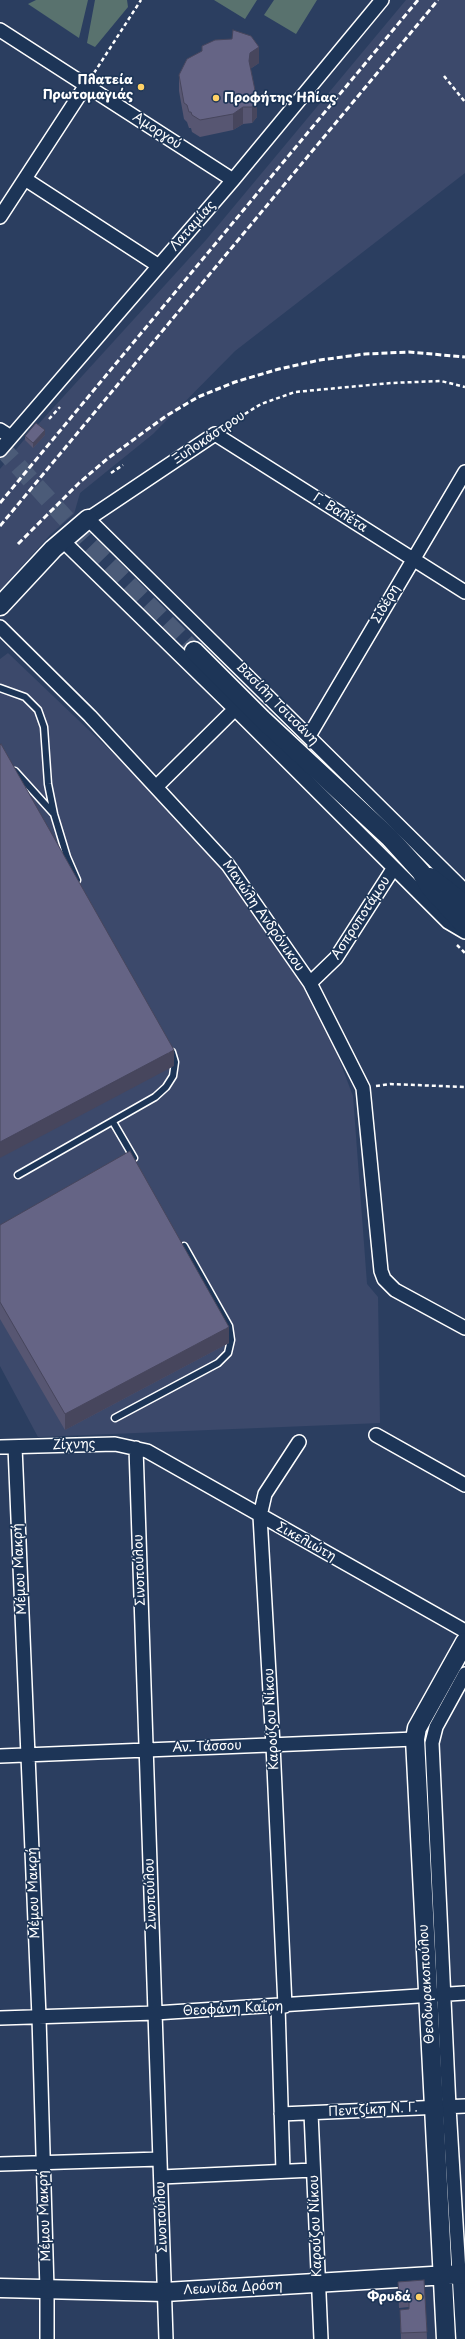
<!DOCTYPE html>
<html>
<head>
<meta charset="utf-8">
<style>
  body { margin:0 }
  canvas { display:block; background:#2b3e60 }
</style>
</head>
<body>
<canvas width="465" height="2339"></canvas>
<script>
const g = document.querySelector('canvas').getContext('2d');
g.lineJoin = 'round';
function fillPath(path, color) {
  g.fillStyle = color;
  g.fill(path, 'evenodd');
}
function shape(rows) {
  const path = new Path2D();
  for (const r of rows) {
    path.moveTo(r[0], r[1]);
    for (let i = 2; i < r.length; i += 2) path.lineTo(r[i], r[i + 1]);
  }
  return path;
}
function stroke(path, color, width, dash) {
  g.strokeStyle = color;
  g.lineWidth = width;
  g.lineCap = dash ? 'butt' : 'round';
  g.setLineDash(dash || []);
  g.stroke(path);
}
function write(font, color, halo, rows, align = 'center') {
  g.font = font + ' "Playpen Sans",sans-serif';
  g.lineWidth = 3.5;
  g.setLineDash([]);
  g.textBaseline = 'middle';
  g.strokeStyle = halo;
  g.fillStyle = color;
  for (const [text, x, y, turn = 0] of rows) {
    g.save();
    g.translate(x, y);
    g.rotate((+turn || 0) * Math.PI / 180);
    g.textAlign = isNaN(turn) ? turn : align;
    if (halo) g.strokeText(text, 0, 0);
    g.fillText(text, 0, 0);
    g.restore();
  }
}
const built = shape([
  [406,0,465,0,465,173,235,351,153,434,80,493,74,514,50,535,0,590,0,469,23,441,206,240],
  [8,653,161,799,214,856,315,997,353,1096,367,1284,378,1297,380,1423,38,1437,0,1366,0,659]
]);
const green = shape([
  [36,0,88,0,79,38,28,4],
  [95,0,127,0,128,7,95,47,87,43],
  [214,0,257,0,245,19],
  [274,0,317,0,296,34,264,15]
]);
const secondaryTunnel = shape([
  [0,446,87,542,194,651]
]);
const path = shape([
  [94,73,141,0],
  [444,76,465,102],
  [49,419,60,407],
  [227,425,261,404,295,392,391,383,441,381,465,387],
  [111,473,123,465],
  [457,945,465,953],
  [376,1086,390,1084,465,1087]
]);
const lane = shape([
  [0,688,25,697,38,710,44,727,48,784,54,814,67,857,77,880],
  [15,771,53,813],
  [113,1122,134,1158],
  [18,1175,155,1097,166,1087,173,1076,175,1062,172,1052],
  [115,1418,218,1363,228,1353,231,1340,229,1326,184,1246]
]);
const street = shape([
  [0,30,233,180],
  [25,179,159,266],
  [0,217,86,85],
  [0,430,11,437],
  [0,450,233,180,382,0],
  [62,540,235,709,448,922,465,932],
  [465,592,215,434,88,519,465,891],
  [0,627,90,716,228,865,310,983,363,1088,381,1271,384,1279,395,1290,465,1328],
  [309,736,465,472],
  [157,786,235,709],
  [310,983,336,958,393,869],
  [376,1435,465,1485],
  [0,1447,115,1444,147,1451,465,1631],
  [15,1447,39,2017,47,2289,47,2339],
  [136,1448,166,2339],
  [0,1756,415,1739],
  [278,2006,283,2171],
  [285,2006,273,1745,260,1516,265,1494,299,1442],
  [0,2018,155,2013,465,1993],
  [311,2113,321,2339],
  [281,2114,465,2106],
  [0,2164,160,2159],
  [161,2177,313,2170],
  [463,2339,449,2107,432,1743,436,1727,465,1674]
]);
const secondary = shape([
  [0,606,53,549,88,519],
  [194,651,262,719,390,838,421,872,430,888,465,926],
  [430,877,465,904],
  [0,2288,165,2292,465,2274],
  [446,2339,415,1739,417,1728,465,1642]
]);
const rail = shape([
  [0,503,418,0],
  [0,526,438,0],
  [18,544,79,483,107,459,166,416,198,397,235,382,279,369,320,360,365,354,409,352,465,357]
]);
const wall = shape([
  [259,63,250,69,257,117,252,123,243,124,233,130,200,137,192,132,191,128,189,128,187,122,184,119,179,91,179,75],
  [45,435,33,448,25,440,25,436],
  [0,1225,229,1343,65,1430,0,1319],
  [424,2280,427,2339,401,2339,400,2310,409,2309,409,2307,399,2308,398,2282]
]);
const shadedWall = shape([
  [259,47,259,63,250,69,249,61,250,53],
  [257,100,257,117,252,123,252,107],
  [243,107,243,124,233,130,233,114],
  [45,430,45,435,33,448,33,443],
  [174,1050,174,1066,0,1158,0,1142],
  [229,1327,229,1343,65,1430,65,1414]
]);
const building = shape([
  [233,30,251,36,259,47,250,53,249,61,257,100,252,107,243,107,233,114,200,120,192,115,191,112,189,112,187,105,184,103,179,75,187,59,202,51,202,46,215,40,232,39,233,30],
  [36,423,45,430,33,443,25,436,36,423],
  [1,744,174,1050,0,1142,0,745,1,744],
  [130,1151,229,1327,65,1414,0,1302,0,1225,130,1151],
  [424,2280,427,2332,401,2333,400,2310,409,2309,409,2298,399,2299,398,2282,424,2280]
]);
const markers = [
  [141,87,4,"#ffd166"],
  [216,98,4,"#ffd166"],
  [419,2297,4,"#ffd166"]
];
const poiNames = [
  ["Πλατεία",133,80],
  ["Πρωτομαγιάς",133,95],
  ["Προφήτης Ηλίας",224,98,"left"],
  ["Φρυδά",411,2297]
];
const streetNames = [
  ["Αμοργού",157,131,33],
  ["Λαταμίας",193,226,-49],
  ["Ξυλοκάστρου",209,438,-34],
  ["Γ. Βαλέτα",340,513,32],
  ["Σιδέρη",386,604,-60],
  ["Βασίλη Τσιτσάνη",277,704,45],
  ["Μανώλη Ανδρόνικου",263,916,55],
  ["Ασπροποτάμου",361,918,-57],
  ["Ζίχνης",74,1445,-2],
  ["Σικελιώτη",306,1542,29],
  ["Μέμου Μακρή",20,1569,-93],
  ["Σινοπούλου",140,1570,-92],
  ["Καρούζου Νίκου",272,1719,-93],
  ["Αν. Τάσσου",207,1747,-2],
  ["Μέμου Μακρή",34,1893,-92],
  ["Σινοπούλου",151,1894,-92],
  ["Θεοδωρακοπούλου",427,1984,-93],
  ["Θεοφάνη Καΐρη",233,2009,-3],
  ["Πεντζίκη Ν. Γ.",373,2110,-3],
  ["Μέμου Μακρή",45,2216,-92],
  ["Σινοπούλου",162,2217,-92],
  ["Καρούζου Νίκου",316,2226,-92],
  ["Λεωνίδα Δρόση",233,2288,-3]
];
fillPath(built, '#3c496b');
fillPath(green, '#59726e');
stroke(secondaryTunnel, '#4b5b78', 18, [18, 9]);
stroke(lane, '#fff', 9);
stroke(street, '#fff', 16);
stroke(secondary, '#fff', 21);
stroke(path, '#fff', 2.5, [4, 3]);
stroke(lane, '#1d3557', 6);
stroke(street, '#1d3557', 13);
stroke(secondary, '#1d3557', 18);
stroke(rail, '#fff', 3, [6, 3]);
fillPath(wall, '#575672');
fillPath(shadedWall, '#47465d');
fillPath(building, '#656485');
stroke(building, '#47465d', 1);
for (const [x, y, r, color] of markers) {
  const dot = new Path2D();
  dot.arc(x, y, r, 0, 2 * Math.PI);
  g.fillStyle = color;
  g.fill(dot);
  stroke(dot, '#1d3557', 1.5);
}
write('bold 13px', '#fff', '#1d3557', poiNames, 'right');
write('13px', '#fff', '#1d3557', streetNames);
</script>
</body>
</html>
